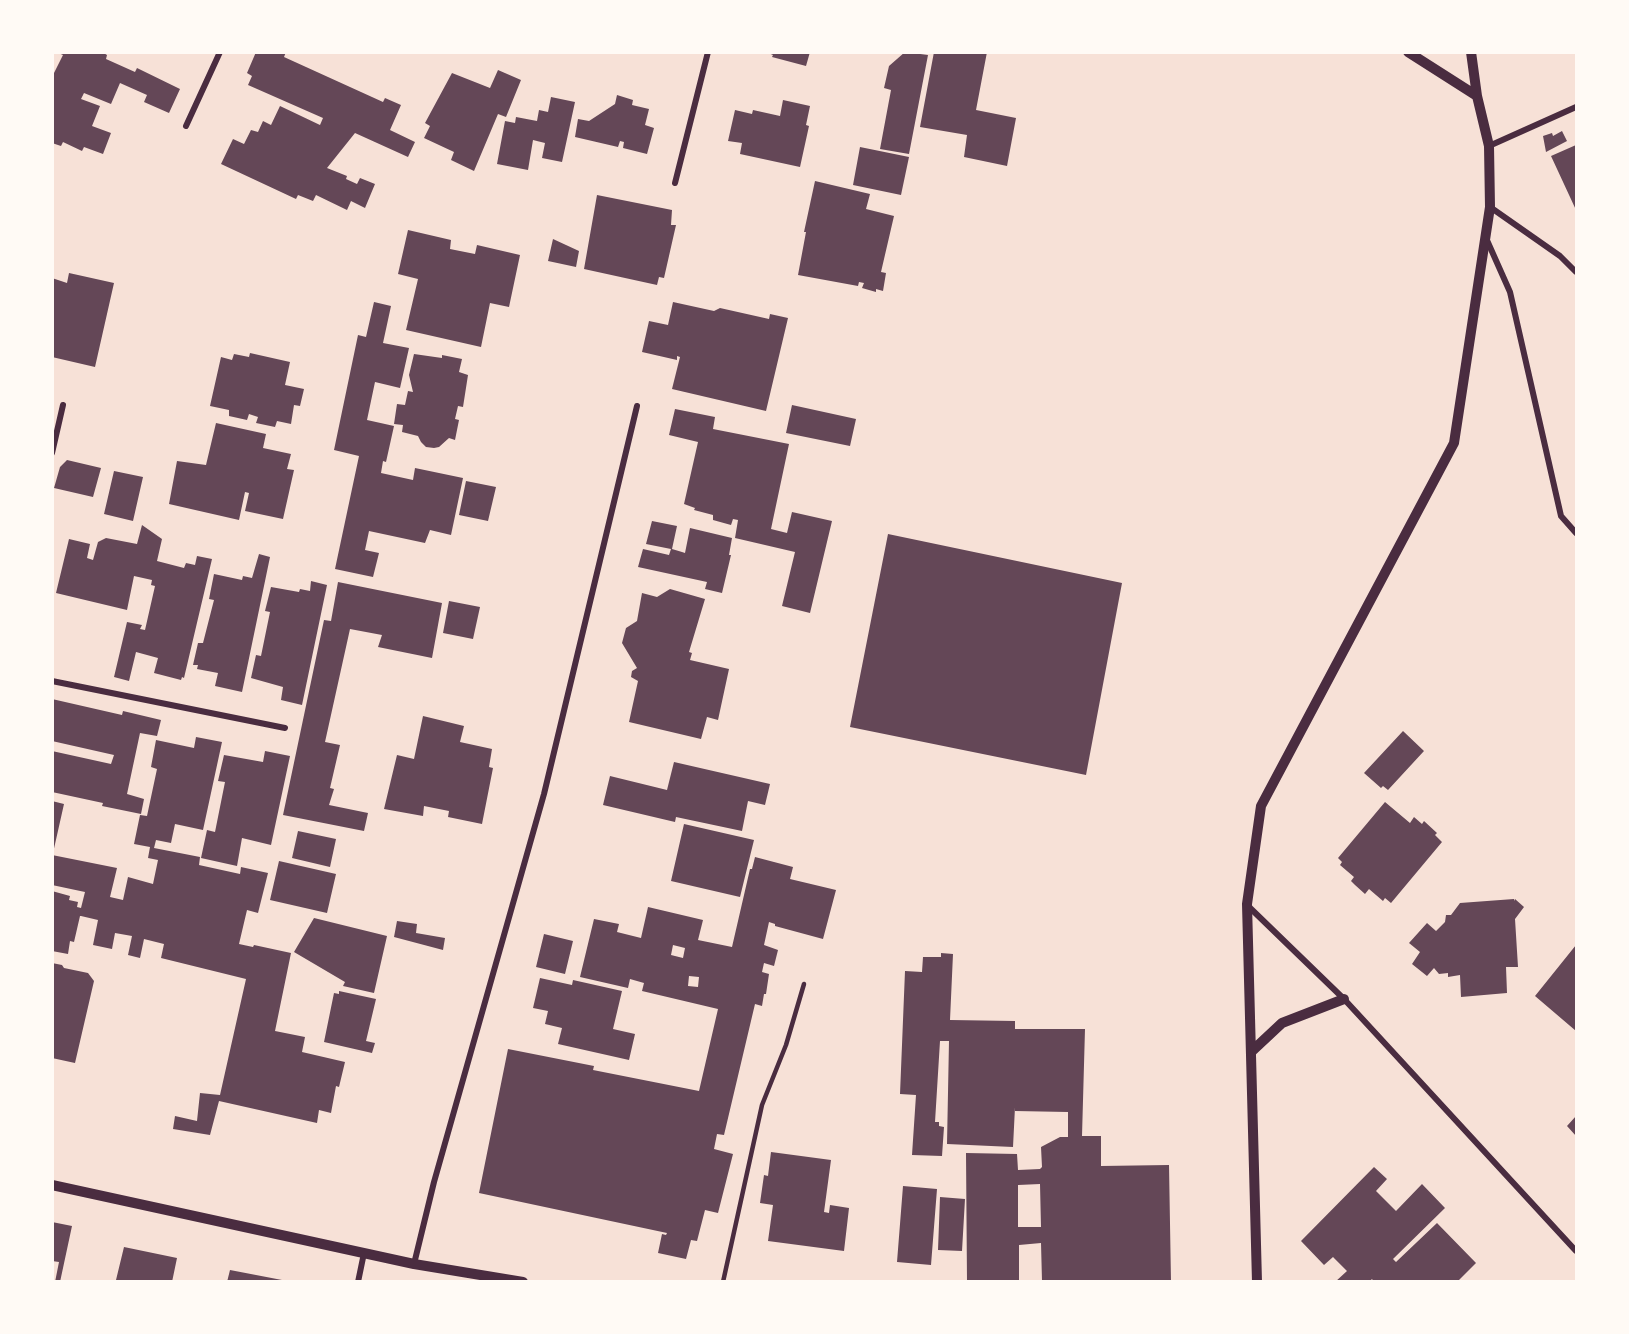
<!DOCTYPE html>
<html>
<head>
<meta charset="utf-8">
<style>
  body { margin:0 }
  #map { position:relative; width:1629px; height:1334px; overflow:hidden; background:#f7e1d7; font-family:Rubik,sans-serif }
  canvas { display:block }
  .frame { position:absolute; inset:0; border:54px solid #fffaf5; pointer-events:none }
</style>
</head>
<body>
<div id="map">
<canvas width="1629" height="1334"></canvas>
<div class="frame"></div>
</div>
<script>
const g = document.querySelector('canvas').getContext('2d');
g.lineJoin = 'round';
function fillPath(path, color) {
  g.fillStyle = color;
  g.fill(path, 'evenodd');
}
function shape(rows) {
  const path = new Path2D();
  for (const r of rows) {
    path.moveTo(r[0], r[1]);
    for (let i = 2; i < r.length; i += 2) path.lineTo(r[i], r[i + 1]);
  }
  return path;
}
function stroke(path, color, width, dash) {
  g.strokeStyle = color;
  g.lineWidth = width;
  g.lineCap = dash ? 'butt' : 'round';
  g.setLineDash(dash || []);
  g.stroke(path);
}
const building = shape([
  [56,52,102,52,107,55,106,59,135,72,137,68,180,89,169,113,144,102,147,95,120,83,111,104,84,93,81,99,100,106,92,126,111,133,103,154,84,147,82,151,63,142,61,146,52,143,52,77,63,55],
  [256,52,286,52,284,57,383,102,385,98,401,105,390,130,415,142,408,157,355,133,327,168,347,176,346,179,357,184,360,178,375,184,365,208,351,201,347,210,316,195,313,201,298,195,296,199,221,164,233,139,244,144,251,130,258,132,263,121,271,125,280,106,320,125,323,118,248,85,252,76,247,73],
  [766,52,810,52,806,66,772,57,773,55],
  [905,52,928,55,909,154,880,149,891,90,884,88,889,66],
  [934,52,987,52,976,110,1016,118,1007,166,964,157,967,135,920,127],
  [498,70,521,80,506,117,498,114,474,171,451,160,454,152,424,138,430,126,425,123,452,73,490,88],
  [617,95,633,100,632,105,649,109,645,125,654,128,647,154,623,148,624,142,620,141,618,147,575,137,578,119,589,121,615,104],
  [551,97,575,102,562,162,542,158,545,143,533,140,528,170,497,164,505,121,515,123,516,117,537,121,539,110,548,112],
  [783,100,810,106,806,125,809,126,800,167,740,154,742,143,728,141,735,110,752,114,753,110,780,116],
  [1562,131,1567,141,1546,152,1543,136,1552,133,1553,136],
  [1576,145,1576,210,1551,156],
  [860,147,909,157,901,195,853,185],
  [815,181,870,194,866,209,894,216,881,272,886,273,883,291,876,289,876,292,862,288,864,283,859,282,858,286,798,275,806,232,804,232],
  [597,195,672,210,671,225,676,225,664,278,659,277,657,285,584,269],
  [408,230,451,240,450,249,475,254,477,245,520,255,509,307,490,303,481,347,406,330,418,279,398,274],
  [553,239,579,251,576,267,548,261],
  [69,273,114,283,95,367,52,357,52,278,67,283],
  [374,302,391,306,383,343,409,348,400,388,375,382,367,420,394,426,386,462,383,461,381,473,413,480,415,468,463,478,451,535,430,530,425,543,369,531,365,550,379,553,373,577,335,569,359,456,334,450,358,335,366,337],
  [673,302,714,311,720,308,769,319,770,314,788,318,766,411,672,389,680,357,677,356,677,360,642,352,649,321,668,325],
  [250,353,290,362,285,385,304,389,300,406,294,405,291,424,277,421,275,427,256,423,258,417,249,414,247,420,229,416,229,410,210,406,221,357,232,360,234,354,249,357],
  [414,354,442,358,442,355,462,359,459,372,468,375,463,407,458,406,455,419,459,420,455,440,449,438,439,447,434,448,426,447,421,442,418,436,402,432,403,425,394,424,397,404,405,405,408,391,413,392,409,375],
  [792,405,856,419,850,446,786,433],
  [675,409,715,417,713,429,789,444,771,529,787,533,792,512,832,521,810,613,782,606,795,552,735,538,738,520,733,519,731,525,713,520,713,515,694,510,695,508,684,504,698,442,669,435],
  [216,423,266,434,263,448,291,454,287,469,294,470,283,519,245,511,249,493,245,492,239,520,169,504,177,461,206,465],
  [67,460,101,468,93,497,54,488,60,467],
  [114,471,143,477,133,521,104,514],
  [466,481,496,487,488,521,459,515],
  [652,521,677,526,672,549,682,552,685,553,690,528,732,538,729,555,731,555,722,593,705,589,707,582,638,567,643,549,669,555,671,549,646,544],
  [142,525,162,539,157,561,184,568,186,563,195,565,197,556,212,559,184,678,182,677,181,680,154,673,158,658,136,652,129,681,114,677,127,622,142,625,140,629,145,630,155,586,151,585,152,580,134,576,127,610,56,593,69,539,90,544,87,558,93,560,98,542,106,538,137,544],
  [888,534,1122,583,1086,775,850,727],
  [259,554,270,557,242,692,215,686,218,673,197,669,198,665,193,665,198,643,203,643,214,600,209,599,214,574,242,580,243,576,252,578],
  [311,581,327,585,302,705,281,700,283,687,251,678,256,655,261,656,270,612,265,611,271,587,299,592,300,589,310,591],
  [338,582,442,603,432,658,378,647,382,635,350,629,325,742,340,745,330,788,334,789,329,805,368,813,364,831,283,815,324,620,331,621],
  [670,589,705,599,689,652,692,653,690,660,729,669,718,720,707,717,701,739,629,722,638,681,631,677,632,671,637,668,622,643,626,628,637,621,642,593,657,597],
  [449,601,480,607,473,639,443,633],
  [52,699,122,715,123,711,161,720,157,736,140,733,127,794,144,799,141,814,102,806,103,803,52,792,52,751,111,764,114,755,52,741],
  [423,716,464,726,460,742,492,749,489,767,493,768,482,824,448,817,449,811,424,806,423,816,384,809,397,755,414,759],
  [1403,731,1424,751,1388,790,1383,786,1381,788,1364,773],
  [196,737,222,742,203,830,175,824,171,843,156,840,154,848,200,857,199,865,240,874,241,867,268,873,258,913,247,910,239,944,253,947,254,945,291,953,275,1031,305,1037,302,1052,345,1062,339,1087,336,1086,331,1113,319,1110,317,1123,219,1101,210,1135,173,1129,175,1116,197,1121,200,1093,220,1095,246,979,161,958,164,944,144,939,140,958,128,955,132,936,115,933,112,949,93,945,98,920,81,916,80,916,74,942,70,941,68,954,52,951,52,891,70,896,69,900,78,902,77,907,81,908,85,892,52,885,52,855,117,868,110,897,123,900,128,877,153,884,158,860,148,858,150,847,134,844,140,815,147,816,157,769,151,767,156,740,194,748],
  [265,751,290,756,271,845,242,838,237,866,201,858,207,830,215,832,225,782,218,781,224,755,263,762],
  [674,762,770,784,765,805,748,801,742,831,676,817,675,822,603,805,610,776,667,790],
  [52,801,64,804,53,853,52,853],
  [1385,802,1410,823,1414,817,1422,824,1424,821,1437,833,1435,835,1442,842,1391,903,1385,898,1383,901,1369,889,1365,894,1355,885,1351,881,1354,877,1340,865,1342,862,1338,858],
  [684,824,754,840,740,897,671,881],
  [298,831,336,839,330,867,292,858],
  [755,857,793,867,790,879,836,890,823,939,775,926,775,924,769,922,764,945,778,950,774,966,764,963,762,972,769,974,766,994,764,994,762,1006,755,1004,724,1135,717,1134,714,1149,733,1154,718,1213,705,1210,697,1241,691,1240,686,1259,658,1253,662,1234,666,1235,667,1233,479,1193,508,1049,594,1066,593,1070,699,1091,718,1009,642,991,644,983,630,979,628,988,580,977,594,919,619,924,617,932,641,938,648,907,703,920,698,940,732,947,750,869,752,869],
  [673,945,685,948,683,958,671,955],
  [689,976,699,977,698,987,688,986],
  [279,861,336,874,327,913,270,900],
  [1514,899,1514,901,1515,899,1524,907,1515,919,1518,967,1506,967,1507,993,1461,997,1460,975,1448,977,1448,973,1439,974,1434,968,1427,976,1412,964,1420,952,1409,943,1427,923,1436,931,1445,922,1446,915,1451,915,1460,903],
  [314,918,387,936,374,993,343,986,345,982,294,952],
  [397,921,417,924,416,933,445,938,443,950,394,937],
  [544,934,573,941,565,974,536,967],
  [1576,945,1576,1031,1535,996],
  [941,953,953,954,950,1020,1015,1021,1015,1029,1085,1029,1082,1136,1101,1136,1101,1166,1169,1165,1171,1282,1134,1282,1134,1280,1042,1281,1041,1243,1019,1245,1019,1282,967,1282,966,1153,1017,1154,1018,1170,1040,1169,1042,1167,1041,1147,1060,1137,1068,1137,1068,1112,1015,1111,1015,1107,1013,1147,947,1144,949,1041,940,1041,935,1122,939,1122,939,1126,944,1127,942,1156,912,1155,916,1095,900,1094,905,971,922,972,923,957,941,957],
  [1040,1184,1041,1227,1018,1227,1018,1185],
  [52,963,62,965,64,968,88,973,94,981,75,1063,52,1058],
  [540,978,572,985,573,980,622,991,613,1029,635,1034,629,1060,558,1044,562,1028,545,1024,548,1011,533,1008],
  [339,991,376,999,366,1041,375,1043,372,1053,324,1042,334,993,339,994],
  [1576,1116,1576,1136,1567,1126],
  [771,1152,831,1160,824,1212,829,1213,830,1205,849,1208,844,1251,768,1241,773,1205,760,1203,764,1175,768,1176],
  [1374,1167,1387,1179,1376,1191,1396,1211,1422,1184,1445,1208,1393,1259,1396,1262,1437,1223,1476,1263,1457,1282,1374,1282,1372,1279,1369,1282,1335,1282,1347,1271,1333,1257,1324,1265,1301,1241],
  [903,1186,937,1189,931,1265,897,1262],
  [940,1197,965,1199,962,1251,938,1250],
  [52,1222,72,1226,60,1282,55,1282,59,1262,52,1261],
  [124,1247,177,1258,172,1282,127,1282,116,1280],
  [230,1270,282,1280,282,1282,227,1282]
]);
const service = shape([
  [723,1282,762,1105,786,1045,804,984]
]);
const minor = shape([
  [186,126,220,52],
  [1489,146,1576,107],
  [675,183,708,52],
  [1490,207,1560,256,1576,272],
  [1486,238,1510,292,1561,516,1576,533],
  [52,453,63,405],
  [52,681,285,728],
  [1247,905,1344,999,1576,1251],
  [414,1264,434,1182,544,794,637,406],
  [358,1282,364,1253]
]);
const tertiary = shape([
  [1408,52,1477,96],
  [1251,1052,1282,1023,1344,999],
  [52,1185,414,1264,523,1282],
  [1257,1282,1247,904,1261,806,1454,443,1490,207,1489,146,1477,96,1471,52]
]);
fillPath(building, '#644757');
stroke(service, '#4a2c40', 4.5);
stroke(minor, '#4a2c40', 6);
stroke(tertiary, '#4a2c40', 10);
</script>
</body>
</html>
